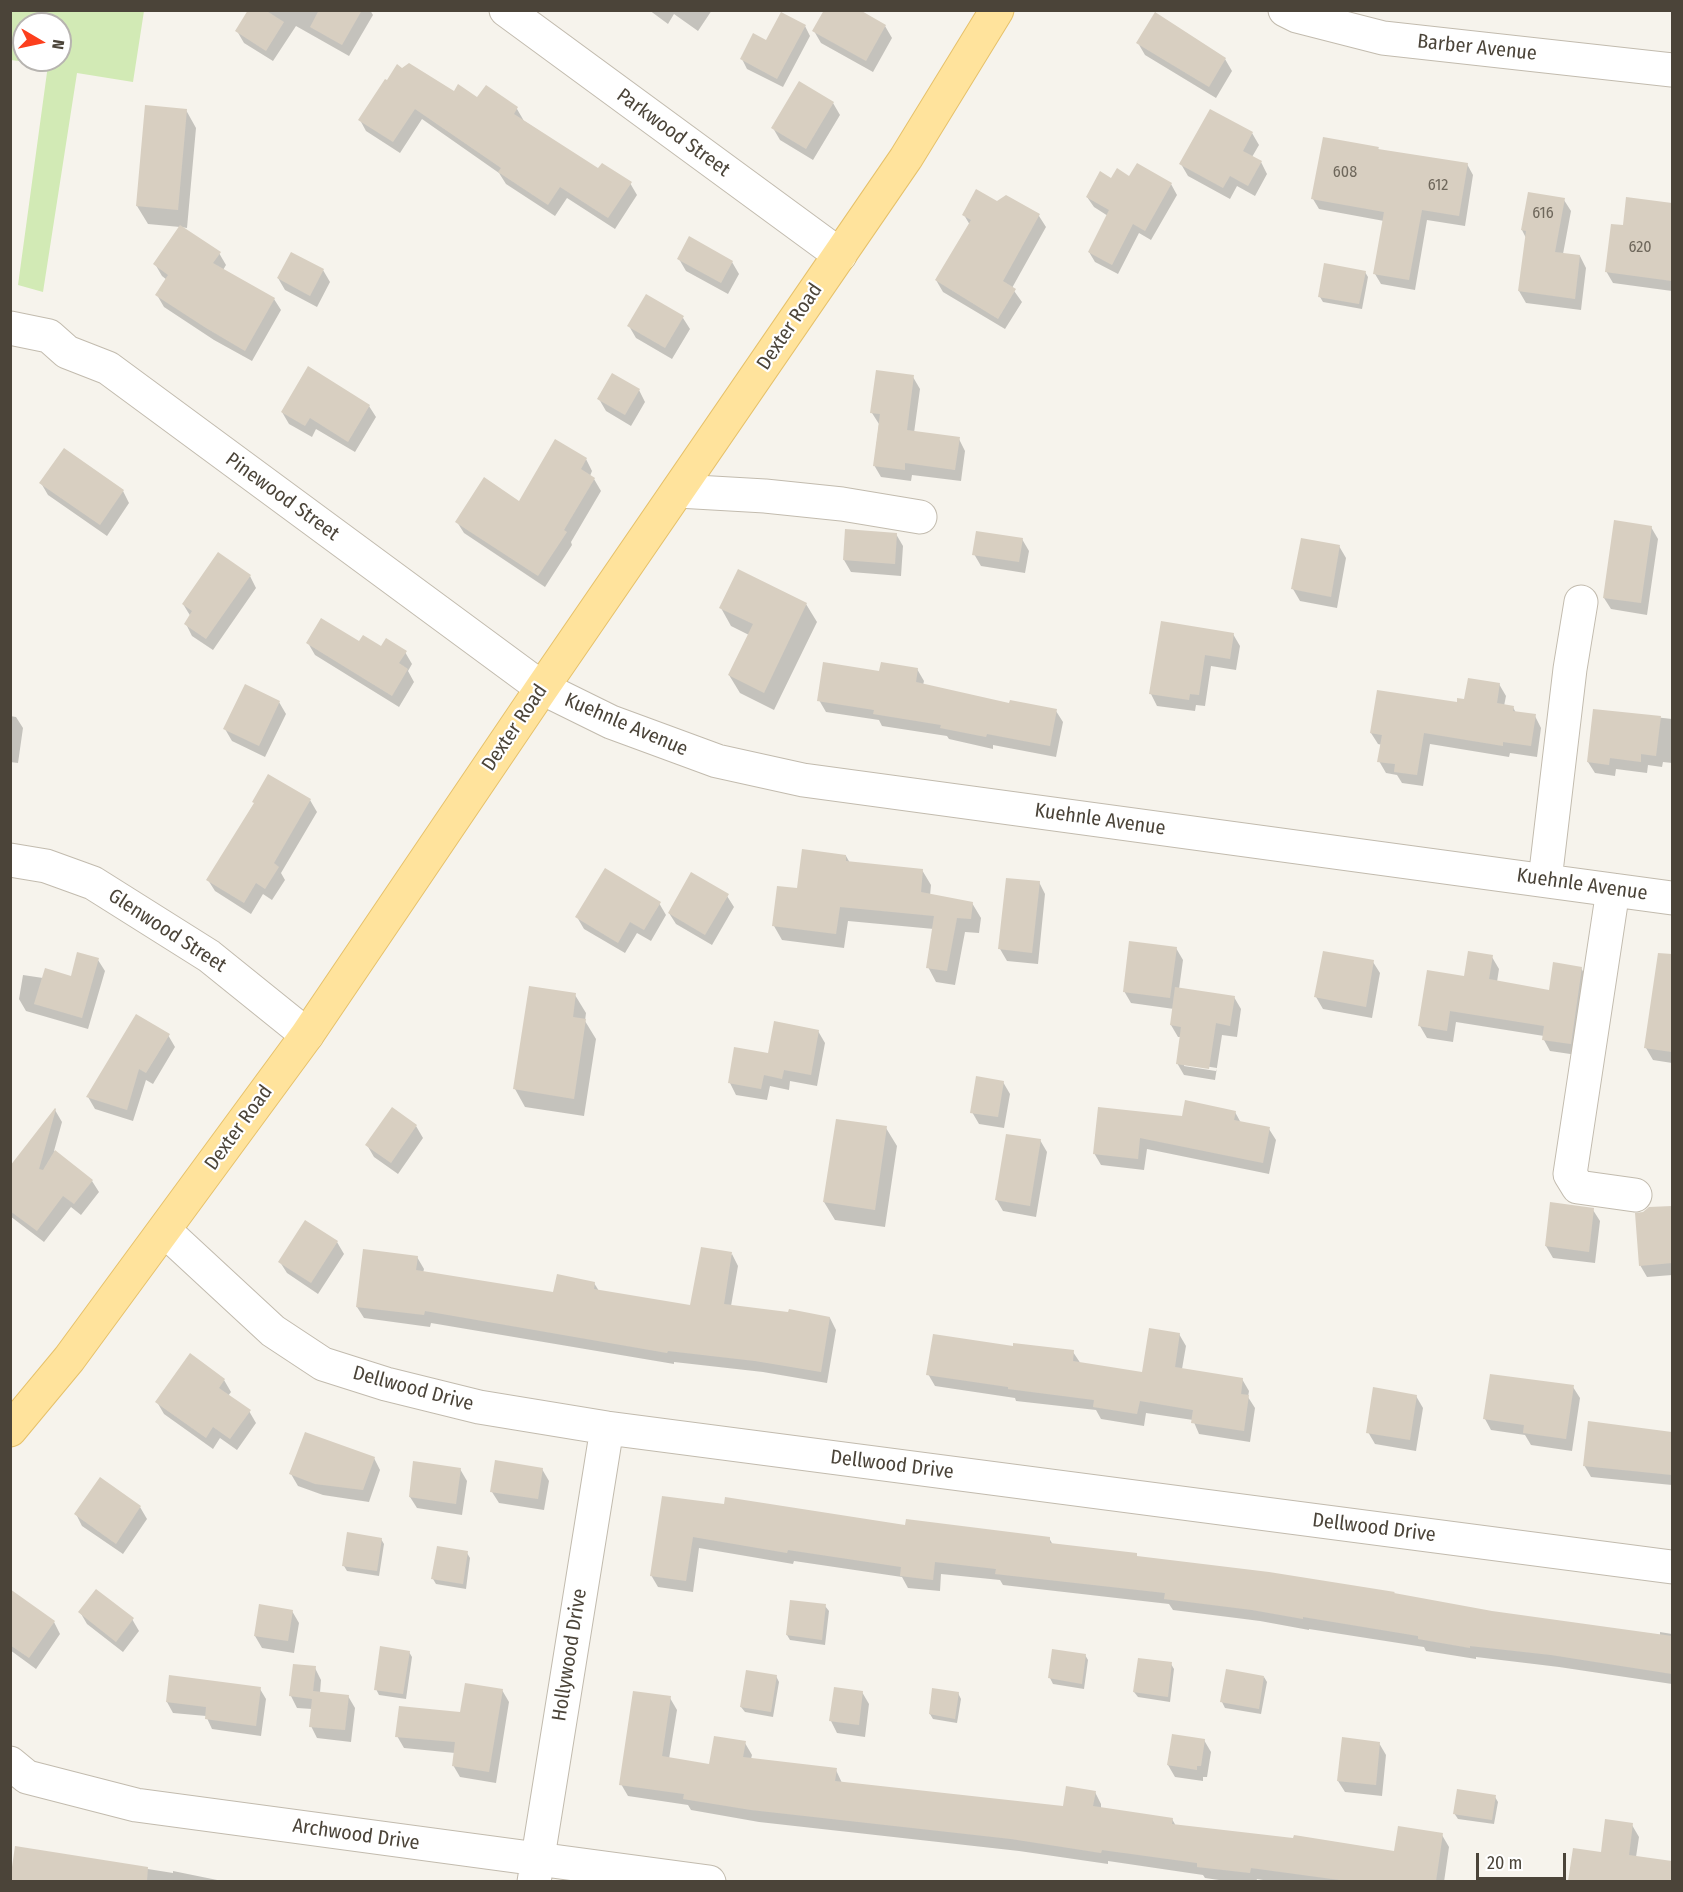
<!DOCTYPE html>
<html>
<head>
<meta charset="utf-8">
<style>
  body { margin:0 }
  #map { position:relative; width:1683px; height:1892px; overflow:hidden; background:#f6f3ec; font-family:"Fira Sans Condensed",sans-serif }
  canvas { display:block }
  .frame { position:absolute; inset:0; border:12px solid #4b4439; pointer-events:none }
  .north { position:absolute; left:12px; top:12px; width:60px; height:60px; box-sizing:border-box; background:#fff; border:2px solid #b7b4b0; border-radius:50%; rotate:99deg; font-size:16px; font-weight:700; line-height:24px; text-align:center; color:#4b4439 }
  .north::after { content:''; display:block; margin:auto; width:21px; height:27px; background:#fc3f1d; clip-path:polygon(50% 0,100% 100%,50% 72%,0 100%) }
  .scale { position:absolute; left:1476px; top:1853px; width:90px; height:27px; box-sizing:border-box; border:3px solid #4b4439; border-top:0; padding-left:8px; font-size:18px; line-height:21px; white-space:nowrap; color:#4b4439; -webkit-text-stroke:4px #fff; paint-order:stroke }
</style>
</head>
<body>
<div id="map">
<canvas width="1683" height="1892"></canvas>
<div class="frame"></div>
<div class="north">N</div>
<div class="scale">20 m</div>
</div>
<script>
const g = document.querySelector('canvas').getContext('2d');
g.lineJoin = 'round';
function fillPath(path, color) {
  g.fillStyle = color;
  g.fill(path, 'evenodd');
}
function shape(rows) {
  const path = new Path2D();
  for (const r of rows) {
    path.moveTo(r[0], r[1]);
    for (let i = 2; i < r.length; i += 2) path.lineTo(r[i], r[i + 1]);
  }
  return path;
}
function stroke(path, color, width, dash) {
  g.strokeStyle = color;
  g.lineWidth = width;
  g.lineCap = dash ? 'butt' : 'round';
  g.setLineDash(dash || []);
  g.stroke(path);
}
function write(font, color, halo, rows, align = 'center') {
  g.font = font + ' "Fira Sans Condensed",sans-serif';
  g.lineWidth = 4.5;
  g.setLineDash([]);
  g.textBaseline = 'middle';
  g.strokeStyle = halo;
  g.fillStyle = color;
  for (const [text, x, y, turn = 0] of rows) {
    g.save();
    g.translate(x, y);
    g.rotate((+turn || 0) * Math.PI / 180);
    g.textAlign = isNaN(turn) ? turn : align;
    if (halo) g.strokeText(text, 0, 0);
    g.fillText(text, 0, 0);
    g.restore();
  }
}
const green = shape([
  [11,10,144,11,133,82,77,73,43,292,18,285,48,65,11,60],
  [24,24,60,24,60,60,24,60]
]);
const shadow = shape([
  [250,10,370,10,373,15,349,56,296,26,273,61,244,43,237,31],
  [649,10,712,10,698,31,674,14,668,24],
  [805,26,810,36,783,87,747,69,742,59,767,42],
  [885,26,892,38,873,72,821,43,814,31],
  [1138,43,1225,59,1232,71,1216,98,1145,55],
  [486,87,517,109,524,121,599,170,630,183,637,195,615,229,567,198,555,216,506,184,499,173,422,119,400,153,366,131,360,120,454,93,478,99],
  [833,103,840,115,813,160,780,140,773,128],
  [186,110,196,128,187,228,181,227,219,253,226,265,223,270,274,299,281,310,252,361,214,340,164,307,157,295,167,280,162,276,155,264,180,227,148,224,137,206],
  [1252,133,1259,145,1252,157,1261,162,1267,174,1255,196,1237,186,1230,199,1188,176,1181,164],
  [1378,148,1379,150,1467,164,1473,175,1465,226,1427,220,1415,290,1381,284,1375,274,1384,221,1319,209,1313,199],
  [1130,178,1171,184,1177,195,1151,240,1139,233,1118,274,1095,262,1089,252,1108,216,1094,207,1087,197,1112,180],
  [1627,199,1672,205,1672,291,1613,283,1606,271,1624,227],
  [1564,200,1571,211,1563,254,1580,256,1586,268,1581,310,1526,303,1519,291,1526,238,1522,230],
  [997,203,1039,216,1046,227,1012,288,1022,302,1005,329,943,292,936,280,970,225,964,215],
  [679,259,732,262,739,274,728,294,686,271],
  [323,270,330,282,317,307,285,290,278,278],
  [1365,272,1368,277,1362,309,1323,302,1320,297],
  [683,318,690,329,672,359,636,338,629,326],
  [913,377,920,389,914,433,959,439,965,451,961,481,912,475,911,481,881,477,874,465,879,424,872,413],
  [639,390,645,402,631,426,606,411,599,399],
  [369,406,376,417,355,452,316,429,312,437,289,424,282,412],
  [586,459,592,471,590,476,594,479,601,491,571,542,572,545,545,587,464,533,457,522,520,503],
  [41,483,123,491,129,503,107,536,48,495],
  [1651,527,1658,539,1647,615,1611,609,1604,598],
  [896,534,903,546,901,576,851,572,844,560],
  [1022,539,1029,551,1025,573,981,566,974,554],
  [1339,546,1346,558,1337,608,1300,601,1293,589],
  [738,571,806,604,817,622,774,710,740,693,729,675,749,635,731,626,721,608],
  [250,576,256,588,213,650,192,636,186,624,191,617,183,604],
  [1233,634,1240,646,1236,670,1211,666,1205,706,1196,705,1195,711,1157,706,1151,694],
  [308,643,382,648,405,652,412,664,408,671,414,682,399,707,315,655],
  [917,669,924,681,923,685,1010,705,1056,711,1063,722,1056,757,993,745,993,749,949,739,947,736,882,726,879,720,826,712,819,700],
  [1499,684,1506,696,1504,706,1513,707,1516,713,1535,716,1541,728,1537,757,1510,753,1509,757,1430,744,1423,786,1402,783,1397,775,1386,773,1379,761,1382,745,1378,744,1371,733,1465,701],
  [279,702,286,714,265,757,232,741,225,729],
  [1594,710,1672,719,1672,763,1663,762,1662,767,1648,765,1647,773,1616,769,1615,776,1595,773,1588,762],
  [10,716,16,717,23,728,18,763,10,762],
  [310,800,317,812,281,873,285,880,272,900,263,894,251,914,215,891,208,880],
  [846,856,850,863,922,870,931,885,930,896,972,903,981,918,979,933,965,932,955,985,936,982,928,967,934,929,848,921,844,948,782,940,774,926,798,890],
  [1039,882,1045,894,1038,964,1007,961,1000,949],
  [727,896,734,907,712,945,676,924,669,913],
  [659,903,666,915,651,941,637,933,625,953,584,929,577,917],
  [1176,948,1183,960,1179,989,1234,997,1241,1009,1237,1037,1222,1035,1215,1080,1184,1075,1177,1063,1181,1037,1178,1037,1171,1025,1174,1009,1131,1003,1124,991],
  [1184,1063,1217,1068,1216,1071,1184,1066],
  [1492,957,1499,969,1497,982,1551,991,1581,968,1588,980,1577,1055,1550,1051,1544,1040,1544,1036,1456,1022,1453,1042,1427,1038,1420,1026,1465,978],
  [98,960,105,971,88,1029,26,1011,19,999,23,975,43,978,72,978],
  [1373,962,1380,973,1372,1018,1323,1009,1316,997],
  [1654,989,1672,991,1672,1063,1653,1060,1646,1048],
  [575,995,586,1013,585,1021,596,1039,584,1116,525,1107,515,1089],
  [818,1031,825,1043,817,1086,790,1081,789,1090,770,1086,767,1100,736,1095,730,1083,769,1054],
  [168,1035,175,1047,153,1084,146,1080,133,1121,95,1109,88,1097],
  [1003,1082,1010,1094,1004,1128,979,1124,972,1112],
  [392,1109,416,1126,423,1138,398,1174,374,1157,367,1145],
  [55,1110,62,1122,54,1151,92,1181,99,1192,81,1215,71,1207,44,1242,10,1216,10,1168],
  [1235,1112,1241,1123,1269,1129,1276,1140,1269,1174,1147,1149,1144,1170,1101,1165,1094,1153,1183,1118],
  [886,1128,897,1146,885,1227,835,1220,824,1202],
  [1040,1140,1047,1152,1036,1217,1003,1211,996,1199],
  [1672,1207,1672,1275,1647,1277,1640,1265,1643,1214,1649,1209],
  [1593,1210,1600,1221,1595,1263,1553,1258,1546,1246],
  [337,1242,344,1254,318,1294,287,1273,280,1262],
  [732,1254,738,1266,731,1306,830,1318,836,1330,827,1383,763,1372,674,1362,674,1364,431,1323,430,1327,364,1318,357,1307,417,1257,424,1269,423,1273,555,1294,594,1283,599,1291,691,1307],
  [1179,1334,1186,1346,1182,1369,1242,1379,1249,1391,1248,1397,1255,1408,1250,1442,1199,1434,1193,1420,1146,1413,1144,1426,1101,1419,1096,1410,1016,1401,1015,1398,935,1386,928,1374,1014,1348,1073,1352,1081,1364,1144,1374],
  [224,1380,231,1392,228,1396,249,1411,256,1423,237,1450,220,1438,213,1449,164,1414,157,1402],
  [1573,1387,1580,1398,1572,1451,1531,1445,1525,1435,1491,1430,1485,1419],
  [1416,1396,1423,1408,1416,1451,1375,1444,1368,1432],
  [1589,1423,1672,1434,1672,1485,1591,1477,1584,1465],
  [374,1458,380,1470,369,1502,323,1495,298,1486,291,1474],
  [460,1469,467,1481,462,1515,417,1508,410,1497],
  [542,1469,549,1481,544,1510,499,1503,492,1492],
  [663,1497,906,1527,1049,1538,1053,1545,1492,1612,1660,1635,1660,1632,1672,1634,1672,1684,1559,1667,1476,1657,1476,1659,1426,1651,1424,1647,1309,1629,1309,1630,1260,1621,1173,1610,1169,1604,1003,1585,1000,1580,941,1574,940,1591,908,1588,902,1577,794,1561,793,1564,699,1548,693,1592,658,1587,651,1575],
  [140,1507,147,1519,123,1554,82,1526,76,1514],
  [381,1539,384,1544,379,1576,347,1571,344,1566],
  [467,1553,470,1558,466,1589,436,1584,433,1579],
  [10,1597,54,1622,60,1634,36,1669,10,1650],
  [825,1606,829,1611,825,1645,790,1640,787,1635],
  [292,1611,299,1623,294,1653,262,1648,255,1636],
  [80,1612,132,1619,139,1631,123,1652,87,1624],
  [409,1652,412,1657,406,1699,379,1695,376,1689],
  [1085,1655,1088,1660,1084,1689,1053,1684,1050,1678],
  [1171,1664,1174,1669,1170,1702,1138,1697,1134,1692],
  [315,1668,321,1680,320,1693,348,1696,355,1708,351,1742,317,1738,311,1726,312,1709,297,1708,291,1696],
  [776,1676,779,1682,773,1717,745,1712,741,1707],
  [1264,1677,1267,1682,1261,1714,1225,1708,1222,1702],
  [260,1689,266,1699,261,1736,212,1729,206,1716,173,1713,167,1702],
  [502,1690,509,1702,496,1783,460,1777,453,1765,455,1753,404,1748,397,1736,461,1713],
  [862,1692,869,1704,865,1737,837,1733,831,1721],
  [958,1693,961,1699,957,1723,933,1719,930,1714],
  [670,1698,677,1710,669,1759,710,1766,745,1743,752,1755,751,1759,836,1770,842,1783,1065,1807,1095,1792,1101,1804,1101,1809,1172,1819,1176,1826,1395,1853,1442,1835,1449,1847,1444,1882,1275,1882,1257,1879,1256,1882,1233,1882,1205,1878,1203,1875,1108,1861,1108,1864,1019,1851,759,1822,691,1810,688,1805,628,1796,621,1784],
  [1204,1740,1211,1752,1207,1777,1203,1777,1203,1781,1175,1777,1168,1765],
  [1379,1743,1386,1755,1382,1796,1345,1792,1338,1781],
  [1495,1797,1498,1802,1494,1824,1458,1819,1454,1813],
  [1632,1825,1639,1837,1636,1857,1670,1862,1672,1867,1672,1882,1570,1882,1574,1850,1602,1854],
  [16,1848,173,1873,173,1871,227,1882,12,1882]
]);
const building = shape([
  [248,10,265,10,284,22,266,51,235,31],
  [319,10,362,10,342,45,310,27],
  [824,10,860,10,886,25,866,61,812,31],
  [781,12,806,25,777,79,740,59,753,33,766,40],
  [1155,12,1226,58,1209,87,1136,43],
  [409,63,454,91,458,84,477,97,486,85,518,107,514,114,598,168,602,163,632,182,608,218,560,187,548,205,498,172,501,168,415,109,393,142,358,120,385,79,387,80,397,64,402,68],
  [799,81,834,102,806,149,771,128],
  [145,105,187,109,178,210,136,206],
  [1210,109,1253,132,1243,151,1262,161,1248,186,1230,176,1223,188,1179,164],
  [1323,137,1379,147,1378,149,1468,163,1459,216,1422,210,1409,280,1373,274,1384,212,1311,199],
  [1137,163,1172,183,1145,231,1133,224,1112,265,1088,252,1109,210,1086,197,1100,171,1111,178,1117,168,1129,176],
  [976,189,997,201,1006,195,1040,214,1003,281,1016,289,998,319,935,280,971,220,962,215],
  [1528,192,1565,198,1555,252,1580,255,1575,299,1518,291,1526,231,1521,230],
  [1626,197,1672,203,1672,281,1605,272,1611,224,1623,225],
  [180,225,221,252,213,263,275,298,245,351,206,328,155,295,168,275,153,264],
  [689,236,733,261,721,283,677,259],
  [291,252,324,269,310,296,277,278],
  [1324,263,1366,271,1359,304,1318,297],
  [646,294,684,316,665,348,627,326],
  [308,366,370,405,348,442,310,418,305,426,281,412],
  [876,370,914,375,907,430,960,437,955,470,905,463,905,470,873,466,880,414,870,413],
  [612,373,640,389,625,415,597,399],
  [555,439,587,458,581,469,595,478,564,530,567,532,538,576,455,522,484,477,519,501],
  [64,448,124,490,100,525,39,483],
  [1614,520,1652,526,1641,603,1603,598],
  [845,529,897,533,895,564,843,560],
  [976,531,1023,538,1019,562,972,555],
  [1301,538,1340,545,1331,597,1291,589],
  [218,552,251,575,206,639,184,624,192,611,182,604],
  [738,569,807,603,764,693,728,675,753,624,719,608],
  [321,618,359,641,363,635,381,646,386,638,407,651,399,663,408,669,392,696,306,643],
  [1161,621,1234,633,1230,659,1205,655,1199,695,1190,694,1189,700,1149,694],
  [823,662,879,671,881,662,918,668,916,682,1009,703,1010,700,1057,709,1050,746,987,734,986,737,940,728,941,725,873,714,874,710,817,701],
  [1468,678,1500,683,1497,703,1514,706,1513,711,1536,714,1531,746,1503,742,1503,746,1424,733,1417,775,1394,772,1395,764,1377,762,1382,735,1370,733,1377,690,1457,702,1457,698,1464,699],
  [245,684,280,701,259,746,223,729],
  [1593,709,1661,716,1656,756,1641,754,1641,762,1610,758,1609,765,1587,762],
  [268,774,311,799,274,863,279,867,265,889,256,883,244,903,206,880,254,803,252,802],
  [802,849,846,855,846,861,923,869,921,892,973,902,971,919,957,918,947,971,926,968,934,916,840,907,836,934,772,926,777,886,797,888],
  [605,868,661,902,644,930,630,922,618,943,575,917],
  [691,872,729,894,705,935,668,913],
  [1006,878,1040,881,1032,953,998,949],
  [1129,941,1177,947,1170,998,1123,992],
  [1323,951,1374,960,1366,1007,1314,997],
  [1468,951,1493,955,1489,979,1549,990,1553,962,1582,967,1571,1044,1542,1040,1544,1026,1450,1011,1447,1031,1418,1026,1427,970,1464,976],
  [77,952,99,958,82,1018,34,1004,45,968,71,976],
  [1658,953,1672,954,1672,1052,1644,1048],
  [529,986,576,993,573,1017,586,1019,574,1099,513,1089],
  [1175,987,1235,996,1230,1026,1216,1023,1209,1069,1176,1064,1181,1027,1170,1025],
  [136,1014,170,1034,146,1073,139,1069,127,1110,86,1097],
  [774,1021,819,1030,811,1075,784,1070,782,1079,764,1075,761,1089,728,1083,734,1047,768,1053],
  [976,1076,1004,1081,998,1117,970,1113],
  [1185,1100,1236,1111,1234,1120,1270,1127,1263,1163,1140,1138,1138,1159,1093,1154,1098,1107,1182,1116],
  [392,1107,417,1125,391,1163,365,1145],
  [55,1108,56,1109,39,1169,43,1170,55,1150,93,1180,74,1204,63,1196,37,1231,10,1211,10,1166],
  [836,1119,887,1126,875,1210,823,1202],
  [1006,1134,1041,1139,1030,1206,995,1200],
  [1550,1202,1594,1208,1589,1252,1545,1246],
  [1672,1206,1672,1263,1639,1266,1635,1213,1643,1212,1649,1207],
  [305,1220,338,1241,311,1283,278,1262],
  [701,1247,732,1252,724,1304,788,1312,789,1309,830,1317,821,1372,755,1361,668,1351,667,1353,425,1311,424,1315,356,1307,363,1249,418,1256,416,1270,553,1292,557,1274,595,1282,594,1289,690,1305],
  [1149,1328,1180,1333,1175,1367,1243,1378,1241,1394,1249,1395,1244,1431,1191,1423,1193,1410,1140,1401,1137,1414,1093,1407,1094,1400,1008,1389,1008,1387,926,1375,933,1334,1013,1346,1013,1343,1074,1350,1073,1361,1142,1372],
  [190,1353,225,1379,219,1388,251,1410,230,1439,213,1427,206,1438,155,1402],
  [1490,1374,1574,1385,1566,1439,1523,1433,1524,1425,1483,1419],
  [1373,1387,1417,1395,1410,1440,1366,1433],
  [1588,1421,1672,1432,1672,1475,1583,1466],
  [305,1432,375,1457,363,1490,315,1484,289,1474],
  [495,1460,543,1468,538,1499,490,1492],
  [413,1461,461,1468,456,1504,409,1497],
  [100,1477,141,1506,116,1544,74,1514],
  [662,1496,724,1504,725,1497,905,1525,906,1519,1050,1537,1050,1543,1137,1553,1137,1556,1269,1572,1395,1592,1394,1593,1492,1611,1672,1636,1672,1674,1551,1655,1470,1646,1470,1648,1418,1639,1418,1636,1303,1617,1303,1619,1252,1610,1164,1599,1165,1593,995,1574,996,1569,935,1562,933,1580,900,1576,901,1567,788,1550,787,1553,693,1537,686,1581,650,1576],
  [347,1532,382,1538,377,1571,342,1566],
  [437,1546,468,1551,463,1584,431,1579],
  [10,1589,55,1621,29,1658,10,1645],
  [96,1589,134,1618,116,1642,78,1612],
  [790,1600,826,1604,822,1640,786,1635],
  [259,1604,293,1610,288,1641,254,1636],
  [380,1646,410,1651,403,1694,374,1690],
  [1052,1649,1086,1654,1082,1684,1048,1678],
  [1138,1658,1172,1662,1168,1697,1133,1692],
  [293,1664,316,1666,313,1691,349,1695,345,1730,309,1727,312,1699,289,1696],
  [1226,1669,1264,1676,1259,1709,1220,1702],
  [746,1670,777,1675,771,1712,740,1707],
  [169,1675,261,1687,256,1726,205,1719,206,1707,166,1702],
  [465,1683,503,1689,489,1772,452,1766,455,1742,395,1737,399,1706,460,1712],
  [834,1687,863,1691,859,1725,829,1721],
  [932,1688,959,1692,955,1719,929,1714],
  [633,1691,671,1696,662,1756,709,1764,714,1736,746,1741,743,1757,837,1768,835,1781,1063,1806,1066,1786,1096,1791,1093,1806,1173,1818,1172,1824,1293,1838,1294,1835,1394,1851,1398,1826,1443,1833,1436,1881,1347,1881,1251,1868,1250,1873,1197,1867,1197,1863,1102,1850,1101,1853,1011,1839,751,1810,683,1799,684,1794,619,1785],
  [1172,1734,1205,1739,1201,1766,1197,1766,1197,1770,1167,1765],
  [1342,1737,1380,1742,1376,1785,1337,1781],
  [1457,1789,1496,1795,1492,1820,1453,1814],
  [1605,1819,1633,1823,1629,1855,1672,1861,1672,1881,1568,1881,1573,1848,1601,1852],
  [15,1846,148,1867,147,1881,10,1881]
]);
const minor = shape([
  [506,10,840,255],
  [1285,10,1297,16,1383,38,1672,70],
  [10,328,49,336,67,352,108,368,542,688,611,722,717,761,803,780,1672,898],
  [678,491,765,496,842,504,920,517],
  [10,860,46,866,93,883,209,956,307,1035],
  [1545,880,1570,669,1581,602],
  [1613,890,1570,1174,1578,1187,1635,1195],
  [165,1231,273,1331,323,1364,386,1384,479,1407,607,1428,1672,1567],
  [10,1763,27,1777,136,1805,709,1882],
  [534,1882,607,1428]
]);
const major = shape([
  [10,1430,69,1359,307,1035,542,688,906,158,997,10]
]);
const numberNames = [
  ["608",1345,173],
  ["612",1438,186],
  ["616",1543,214],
  ["620",1640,248]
];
const streetNames = [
  ["Barber Avenue",1477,48,6],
  ["Parkwood Street",673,133,36],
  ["Dexter Road",790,327,-56],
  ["Pinewood Street",282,497,36],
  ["Kuehnle Avenue",626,725,23],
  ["Dexter Road",515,728,-56],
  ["Kuehnle Avenue",1100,820,8],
  ["Kuehnle Avenue",1582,885,8],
  ["Glenwood Street",167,931,33],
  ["Dexter Road",239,1128,-54],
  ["Dellwood Drive",413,1389,15],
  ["Dellwood Drive",892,1465,7],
  ["Dellwood Drive",1374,1528,7],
  ["Hollywood Drive",570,1655,-81],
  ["Archwood Drive",356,1835,8]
];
fillPath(green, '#d2eab5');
fillPath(shadow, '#0003');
fillPath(building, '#d8cfc1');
stroke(minor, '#c2bbae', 35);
stroke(major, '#e6c16a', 35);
stroke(minor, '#fff', 33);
stroke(major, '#ffe39c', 33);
write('16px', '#6e675b', null, numberNames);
write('20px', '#4b4439', '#fff', streetNames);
</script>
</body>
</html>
